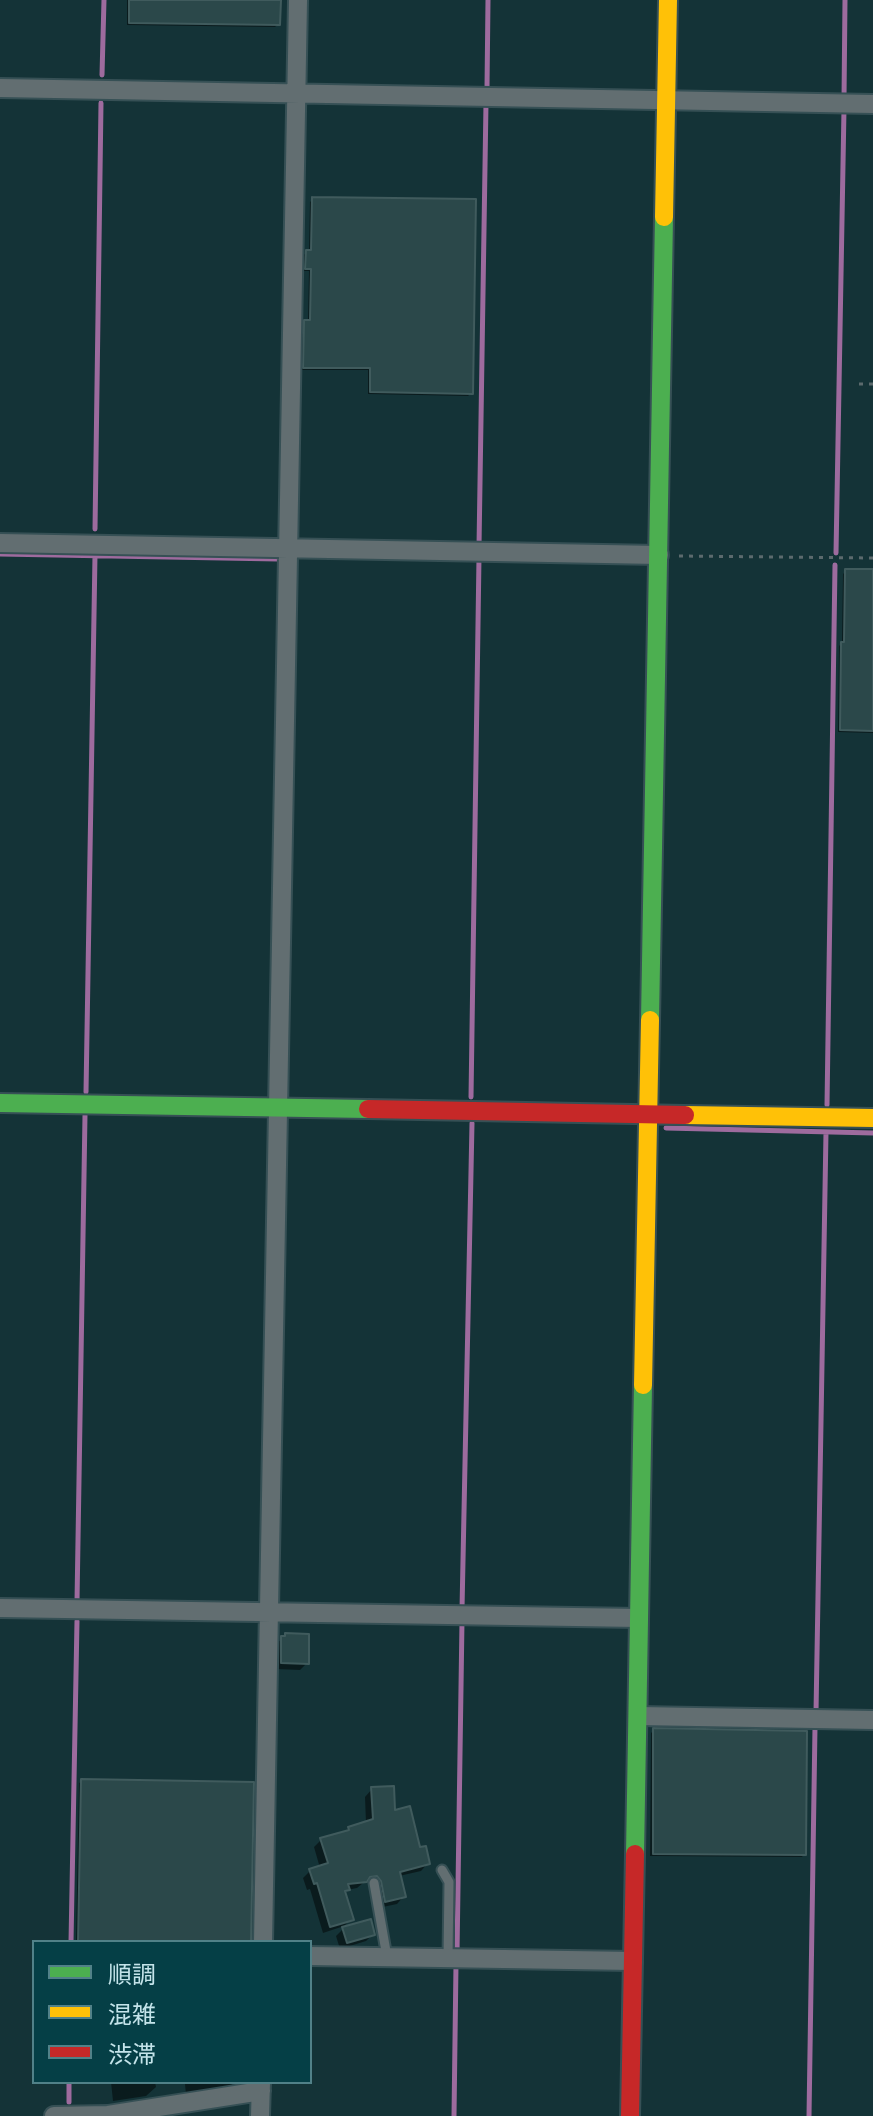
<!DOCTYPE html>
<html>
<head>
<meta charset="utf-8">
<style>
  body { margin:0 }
  #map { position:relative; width:873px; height:2116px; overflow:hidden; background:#143337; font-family:Quicksand,"Noto Sans JP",sans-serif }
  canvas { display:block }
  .legend { position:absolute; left:32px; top:1940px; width:280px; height:144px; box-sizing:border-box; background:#053f46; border:2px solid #518188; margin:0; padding:10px 14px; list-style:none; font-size:24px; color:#c4e4ea }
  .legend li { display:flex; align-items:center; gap:16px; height:40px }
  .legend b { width:40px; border:2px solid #518188 }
</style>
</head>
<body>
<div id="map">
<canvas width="873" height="2116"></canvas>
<ul class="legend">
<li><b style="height:10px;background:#4caf50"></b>順調</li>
<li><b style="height:10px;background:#ffc107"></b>混雑</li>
<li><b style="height:10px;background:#c62828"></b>渋滞</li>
</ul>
</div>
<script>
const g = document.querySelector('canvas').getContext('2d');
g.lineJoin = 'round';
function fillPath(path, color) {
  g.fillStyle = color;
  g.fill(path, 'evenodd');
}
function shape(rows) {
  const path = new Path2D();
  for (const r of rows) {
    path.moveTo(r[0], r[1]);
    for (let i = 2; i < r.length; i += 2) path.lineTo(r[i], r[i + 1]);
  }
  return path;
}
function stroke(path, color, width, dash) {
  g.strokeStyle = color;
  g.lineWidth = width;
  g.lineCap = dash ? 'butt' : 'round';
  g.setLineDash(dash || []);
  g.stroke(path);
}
const shadow = shape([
  [127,0,279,0,278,24,275,27,127,25],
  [313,199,471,393,468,396,368,394,368,370,301,370,302,325,308,322,309,271,303,271,303,255,309,252,310,202],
  [846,571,873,571,873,733,838,732,839,646,842,643,843,574],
  [286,1635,307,1663,300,1670,275,1669,275,1645],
  [654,1730,804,1854,802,1857,650,1856,651,1733],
  [82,1781,249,1942,76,1942,79,1783],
  [372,1789,393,1812,428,1863,421,1871,399,1876,404,1896,397,1904,378,1908,375,1888,368,1882,363,1883,357,1888,347,1890,344,1893,351,1919,344,1926,323,1933,310,1889,307,1890,303,1878,310,1871,320,1868,314,1847,321,1840,345,1833,350,1828,366,1823,365,1797],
  [343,1929,373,1934,366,1941,340,1949,336,1936],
  [111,2082,155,2082,156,2087,146,2096,113,2101],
  [187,2082,234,2082,228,2089,186,2095,185,2084]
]);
const stream = shape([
  [102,75,104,0],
  [487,88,488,0],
  [844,99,845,0],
  [95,529,101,103],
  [479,546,486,103],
  [836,553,844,109],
  [0,554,278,559],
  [86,1092,95,555],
  [471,1097,479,557],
  [827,1105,835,565],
  [666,1128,873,1133],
  [77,1601,85,1115],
  [462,1609,472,1123],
  [816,1712,826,1132],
  [71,1942,77,1621],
  [457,1953,462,1621],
  [69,2102,69,2082],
  [454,2116,456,1964],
  [809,2116,815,1727]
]);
const building = shape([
  [129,0,281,0,280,25,129,23,129,0],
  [312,197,476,199,473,394,370,392,370,368,303,368,304,320,310,320,311,269,305,269,306,250,311,250,312,197],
  [845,569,873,569,873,731,840,730,841,642,844,642,845,569],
  [285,1633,309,1634,309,1664,281,1663,281,1636,285,1636,285,1633],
  [653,1728,807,1731,806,1855,653,1854,653,1728],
  [81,1779,254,1782,251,1942,78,1942,81,1779],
  [394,1786,395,1810,410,1806,420,1847,426,1846,430,1864,400,1872,406,1897,385,1902,381,1881,377,1876,370,1877,367,1882,348,1884,350,1890,345,1891,354,1920,330,1927,317,1883,314,1884,309,1869,328,1863,320,1838,349,1830,348,1827,373,1819,371,1787,394,1786],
  [371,1919,375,1935,347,1943,342,1927,371,1919]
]);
const path = shape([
  [859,384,873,384],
  [679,556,873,558]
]);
const lane = shape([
  [442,1870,449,1882,448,1958],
  [374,1883,387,1957]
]);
const street = shape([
  [0,88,873,104],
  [0,543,659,555],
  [0,1608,639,1618],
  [638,1716,873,1720],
  [263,1942,298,0],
  [310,1956,633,1961],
  [54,2116,108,2115,261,2091],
  [260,2116,261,2082]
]);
const fast = shape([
  [650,1020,664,217],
  [0,1103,368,1109],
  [635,1854,643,1385]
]);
const slow = shape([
  [664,217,668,0],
  [685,1115,873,1118],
  [643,1385,650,1020]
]);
const jam = shape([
  [368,1109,685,1115],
  [630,2116,635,1854]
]);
fillPath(shadow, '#0007');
stroke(stream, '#9e6b9e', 5);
fillPath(building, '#2b484a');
stroke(building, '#405b5d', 2);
stroke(lane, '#365055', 13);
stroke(street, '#365055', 22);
stroke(fast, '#365055', 22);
stroke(slow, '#365055', 22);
stroke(jam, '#365055', 22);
stroke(path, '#5b6a6d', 3, [4, 6]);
stroke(lane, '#626e71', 9);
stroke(street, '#626e71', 18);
stroke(fast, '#4caf50', 18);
stroke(slow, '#ffc107', 18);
stroke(jam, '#c62828', 18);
</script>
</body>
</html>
